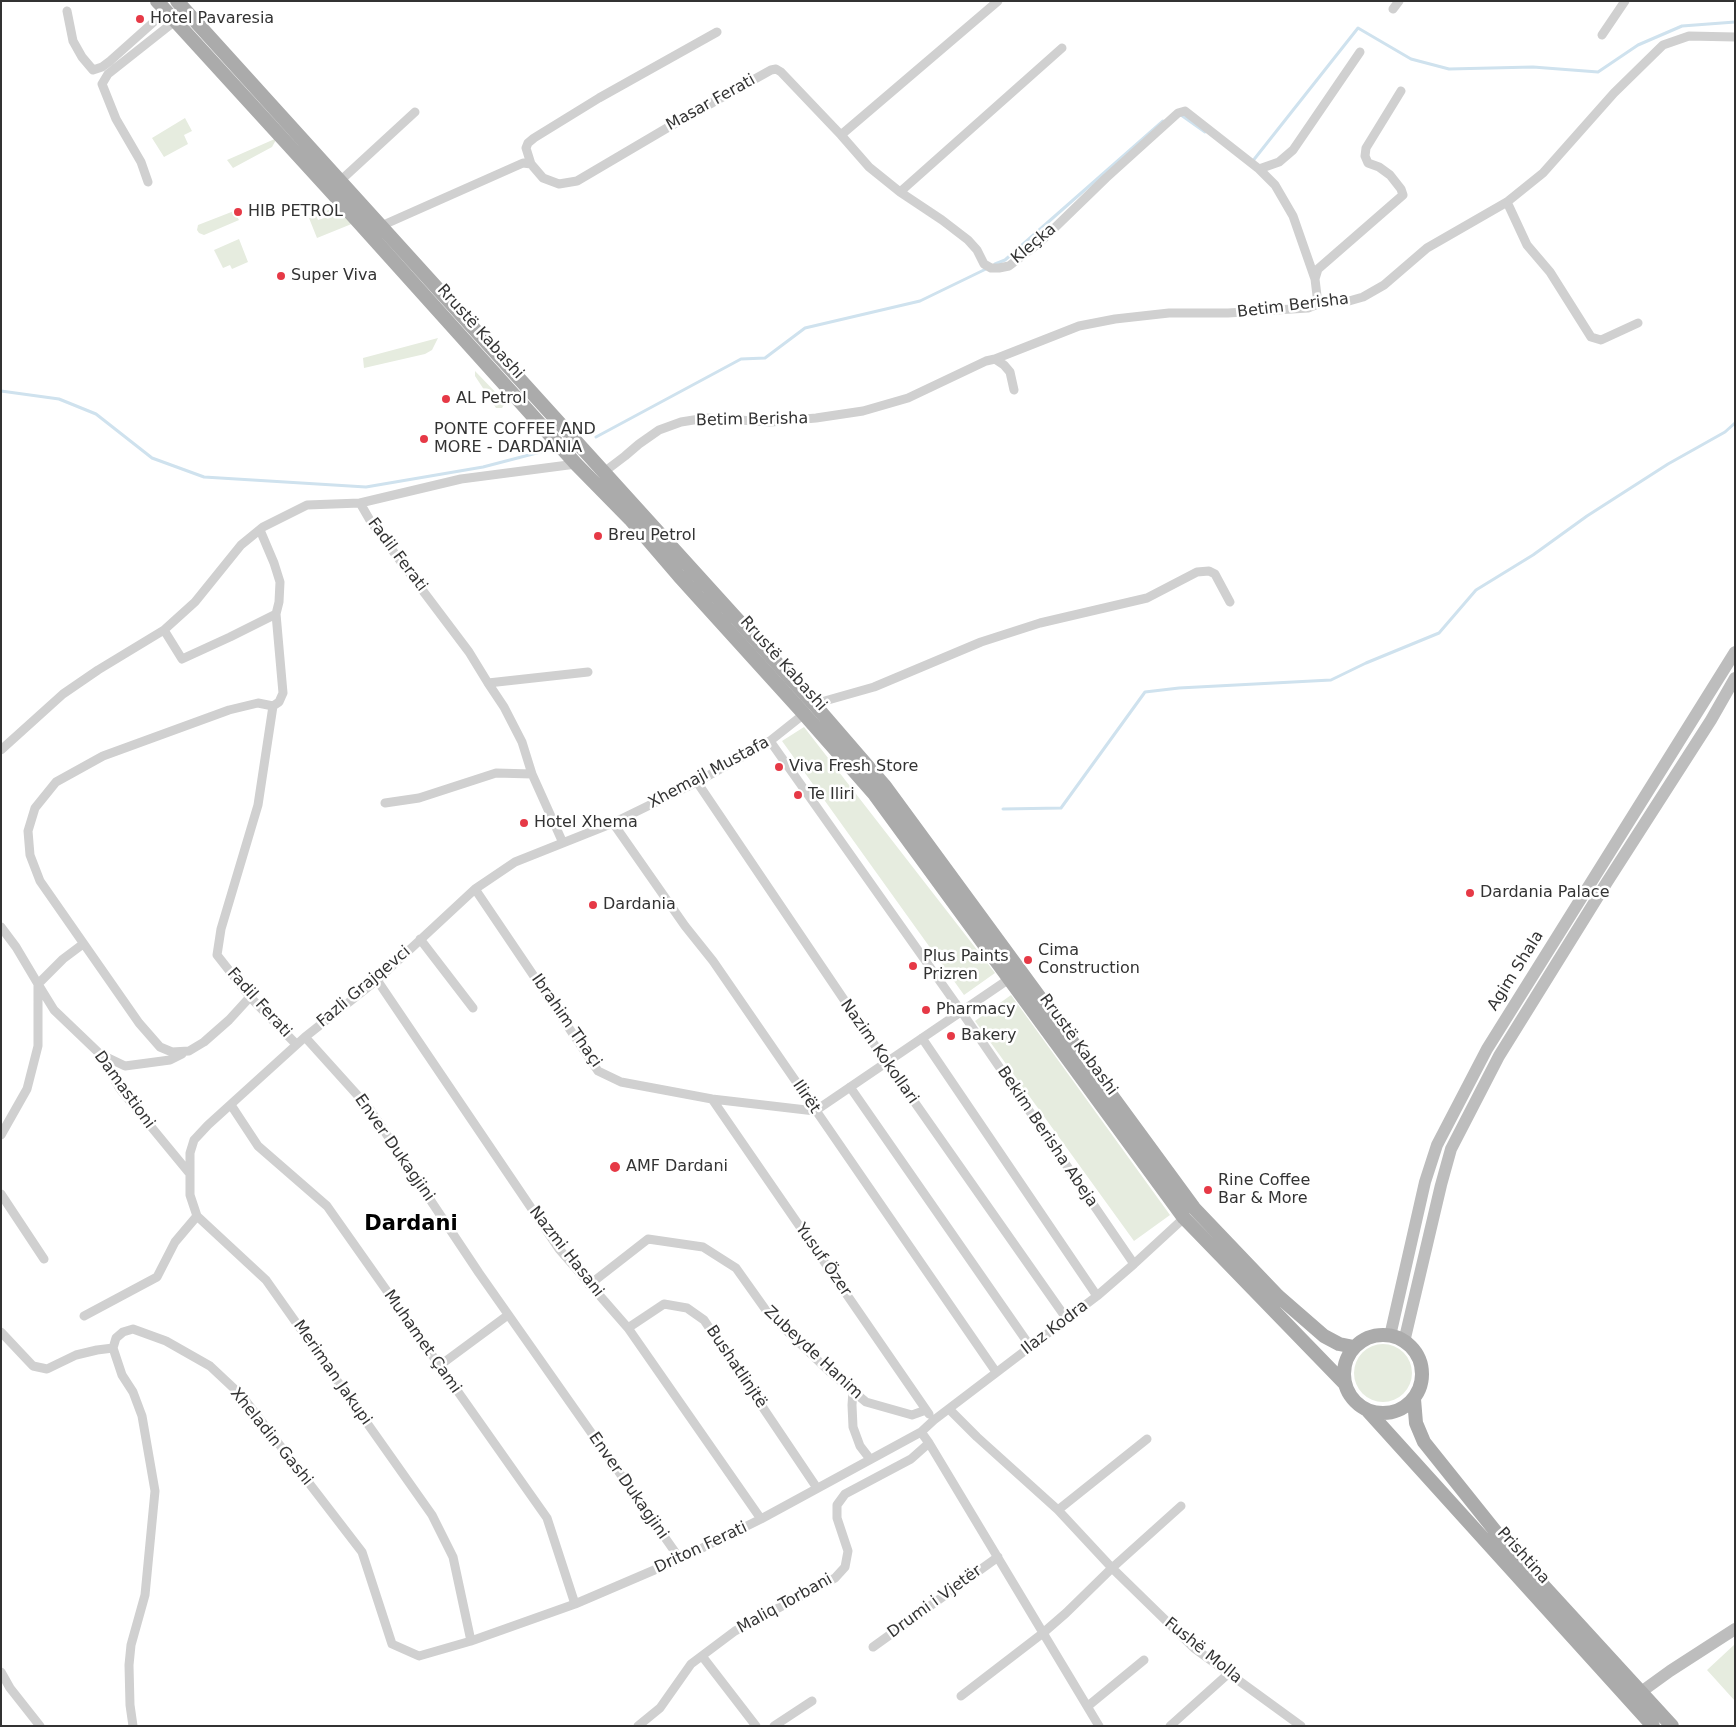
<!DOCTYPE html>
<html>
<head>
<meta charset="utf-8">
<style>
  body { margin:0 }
  #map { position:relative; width:1736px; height:1727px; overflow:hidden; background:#fff; font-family:"DejaVu Sans",sans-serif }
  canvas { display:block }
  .frame { position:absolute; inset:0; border:2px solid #333; pointer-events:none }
</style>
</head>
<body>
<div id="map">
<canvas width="1736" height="1727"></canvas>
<div class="frame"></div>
</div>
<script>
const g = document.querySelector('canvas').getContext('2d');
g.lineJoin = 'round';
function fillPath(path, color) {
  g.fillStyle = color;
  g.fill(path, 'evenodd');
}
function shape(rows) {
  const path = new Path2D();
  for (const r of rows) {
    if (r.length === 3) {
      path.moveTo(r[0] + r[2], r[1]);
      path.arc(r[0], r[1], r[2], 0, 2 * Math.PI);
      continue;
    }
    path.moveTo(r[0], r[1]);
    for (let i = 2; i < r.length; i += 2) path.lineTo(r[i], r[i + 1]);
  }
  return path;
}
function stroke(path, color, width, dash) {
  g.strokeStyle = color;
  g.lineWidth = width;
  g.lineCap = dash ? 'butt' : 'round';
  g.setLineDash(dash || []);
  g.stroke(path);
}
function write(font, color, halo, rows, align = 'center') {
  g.font = font + ' "DejaVu Sans",sans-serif';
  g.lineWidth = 5;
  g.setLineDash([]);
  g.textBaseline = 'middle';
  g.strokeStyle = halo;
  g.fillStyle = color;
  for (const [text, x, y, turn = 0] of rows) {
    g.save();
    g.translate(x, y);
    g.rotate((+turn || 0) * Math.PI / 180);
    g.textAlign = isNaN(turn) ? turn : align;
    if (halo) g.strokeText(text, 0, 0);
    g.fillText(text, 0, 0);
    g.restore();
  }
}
const green = shape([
  [185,118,192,131,184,135,188,144,164,157,152,138],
  [277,138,272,147,233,168,227,160],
  [339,207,354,223,317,238,309,218,316,215,318,220,324,218,322,212],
  [234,211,239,220,204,235,199,233,197,230,198,225],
  [239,239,248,262,232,269,230,265,223,268,214,250],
  [438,338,432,350,425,354,364,368,363,358],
  [475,371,503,400,505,403,502,408,496,408,475,376],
  [804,727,995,973,964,995,782,741],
  [1011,995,1170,1215,1134,1241,975,1021],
  [1383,1373,29],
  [1735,1644,1735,1701,1707,1670]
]);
const stream = shape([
  [1181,115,1205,132],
  [1252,162,1358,28,1411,59,1449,69,1533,67,1598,72,1638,45,1682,26,1735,22],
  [995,264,1005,260,1163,121],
  [1,391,59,399,96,414,152,458,204,477,366,487,483,467,552,449],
  [596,437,741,359,765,358,805,328,920,301,988,268],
  [1003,809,1061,808,1145,692,1179,688,1331,680,1366,663,1439,633,1476,590,1533,555,1587,516,1668,464,1725,432,1735,423]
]);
const minor = shape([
  [1393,9,1399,1],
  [67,11,73,41,82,57,93,70,102,67,110,61,166,11],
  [1602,35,1625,1],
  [841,135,869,167,900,192,942,220,968,240,977,250,984,264,991,268,999,268,1009,266,1039,243,1106,178,1178,113,1185,111,1259,169,1275,185,1293,216,1315,279,1318,304],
  [531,164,526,148,528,143,534,138,599,98,717,32],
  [1259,169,1279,162,1293,150,1360,52],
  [340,181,415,112],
  [148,182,141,162,116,119,102,84,108,74,175,21],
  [900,192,1062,48],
  [1507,202,1527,245,1550,272,1591,337,1601,340,1638,323],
  [381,226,523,163,531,164,543,178,559,184,577,181,667,128,771,70,776,69,781,72,841,135,998,1],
  [1315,279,1318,269,1403,195,1401,189,1390,175,1379,167,1368,163,1365,156,1366,148,1401,91],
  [995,359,1079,326,1115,319,1169,313,1228,313,1308,308,1318,304,1349,301,1363,297,1384,285,1427,248,1507,202,1543,173,1614,93,1663,45,1689,36,1735,37],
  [604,472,625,456,639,444,659,430,681,422,706,418,771,422,816,418,863,411,908,398,986,361,995,359,1004,365,1010,372,1014,390],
  [360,503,461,479,576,464],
  [276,614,283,693,279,702,273,706,258,805,221,929,217,955,250,997,296,1044],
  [164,630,182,659,230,637,276,614,279,602,280,582,274,563,260,530],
  [488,683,588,672],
  [814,704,874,687,981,642,1040,623,1147,598,1197,572,1209,571,1215,574,1230,602],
  [770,741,961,1011,1134,1264],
  [1,750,63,694,98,670,164,630,195,602,241,545,263,527,307,505,360,503,371,522,469,652,488,683,504,707,522,742,532,774,563,843],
  [697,782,878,1050,1066,1318],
  [385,803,419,798,496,773,532,774],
  [613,823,685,926,713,961,996,1372],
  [475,889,598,1071,621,1082,712,1099,815,1111,1012,977],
  [1,927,16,947,38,984,38,1046,27,1089,1,1135],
  [420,939,473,1008],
  [83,944,63,959,38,984,54,1010,100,1054,120,1089,190,1174],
  [377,980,559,1249,628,1328,761,1519],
  [250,997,229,1020,204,1042,189,1051,172,1052,160,1047,139,1023,40,881,30,855,28,831,35,808,56,782,103,756,229,710,258,703,273,706],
  [305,1037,369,1108,479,1273,680,1559],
  [922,1038,1097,1296],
  [100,1054,125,1066,170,1060,182,1054],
  [850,1087,1030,1346],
  [712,1099,929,1414],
  [231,1105,258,1146,327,1206,547,1518,575,1604],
  [1,1194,44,1259],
  [589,1285,648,1239,703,1247,736,1268,768,1313,830,1372,866,1402,912,1415,926,1410],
  [84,1316,157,1277,175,1242,197,1216],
  [628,1328,664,1304,687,1308,704,1320,817,1488],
  [1,1332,33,1366,47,1369,76,1355,97,1350,113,1348],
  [439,1366,508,1315],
  [853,1391,852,1405,853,1427,860,1446,870,1459],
  [949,1409,977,1437,1058,1510,1112,1568,1066,1613,1043,1633,961,1696],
  [921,1432,929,1443,1099,1726],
  [1181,1506,1112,1568,1194,1648,1301,1726],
  [1058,1510,1147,1439],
  [471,1641,453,1557,432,1515,266,1280,197,1216,190,1195,190,1153,194,1140,208,1125,305,1037,377,980,475,889,515,862,613,823,697,782,770,741,804,714],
  [873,1647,998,1557],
  [702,1656,756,1726],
  [1,1672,10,1688,40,1726],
  [1088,1706,1144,1660],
  [133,1726,130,1705,129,1665,131,1645,145,1595,155,1491,142,1416,133,1392,122,1375,113,1348,116,1338,123,1332,133,1329,166,1341,210,1366,242,1396,362,1552,392,1644,419,1656,471,1641,575,1604,680,1559,761,1519,921,1432,934,1420,1097,1296,1134,1264,1184,1218],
  [638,1726,660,1708,691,1664,735,1631,835,1578,845,1567,848,1551,837,1518,837,1505,845,1494,911,1459,929,1443],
  [774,1726,812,1701],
  [1170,1726,1228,1674]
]);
const secondary = shape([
  [1390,1336,1425,1182,1437,1145,1487,1049,1735,652],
  [1404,1342,1441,1185,1451,1149,1499,1056,1607,882,1711,720,1735,678],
  [1636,1699,1641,1692,1670,1671,1735,1629]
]);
const primary = shape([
  [157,1,335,196,576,464,630,519,679,576,804,714,875,795,1184,1218,1344,1383],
  [177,1,814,704,884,785,1194,1208,1278,1296,1324,1336,1339,1344,1354,1347],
  [1383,1374,39],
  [1414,1399,1416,1423,1424,1442,1508,1547,1672,1726],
  [1368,1411,1653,1726]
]);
const markers = [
  [140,19,5,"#e63946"],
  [238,212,5,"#e63946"],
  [281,276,5,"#e63946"],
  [446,399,5,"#e63946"],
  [424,439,5,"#e63946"],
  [598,536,5,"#e63946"],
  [779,767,5,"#e63946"],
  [798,795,5,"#e63946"],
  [524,823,5,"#e63946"],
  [1470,893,5,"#e63946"],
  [593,905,5,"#e63946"],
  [1028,960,5,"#e63946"],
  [913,966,5,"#e63946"],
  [926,1010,5,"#e63946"],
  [951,1036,5,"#e63946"],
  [615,1167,6,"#e63946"],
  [1208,1190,5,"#e63946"]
];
const poiNames = [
  ["Hotel Pavaresia",150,19],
  ["HIB PETROL",248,212],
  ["Super Viva",291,276],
  ["AL Petrol",456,399],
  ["PONTE COFFEE AND",434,430],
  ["MORE - DARDANIA",434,448],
  ["Breu Petrol",608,536],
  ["Viva Fresh Store",789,767],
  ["Te Iliri",808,795],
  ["Hotel Xhema",534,823],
  ["Dardania Palace",1480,893],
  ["Dardania",603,905],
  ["Cima",1038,951],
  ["Construction",1038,969],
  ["Plus Paints",923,957],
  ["Prizren",923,975],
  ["Pharmacy",936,1010],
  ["Bakery",961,1036],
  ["AMF Dardani",626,1167],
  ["Rine Coffee",1218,1181],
  ["Bar & More",1218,1199]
];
const streetNames = [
  ["Masar Ferati",711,103,-29],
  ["Kleçka",1034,244,-40],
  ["Betim Berisha",1293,306,-7],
  ["Rrustë Kabashi",480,332,48],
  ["Betim Berisha",752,420,-1],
  ["Fadil Ferati",397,555,53],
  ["Rrustë Kabashi",783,664,48],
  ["Xhemajl Mustafa",709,773,-28],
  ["Agim Shala",1516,971,-58],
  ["Fazli Grajqevci",364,987,-40],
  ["Fadil Ferati",259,1003,48],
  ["Ibrahim Thaçi",566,1021,55],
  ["Rrustë Kabashi",1078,1045,54],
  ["Nazim Kokollari",879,1052,55],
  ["Damastioni",124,1090,54],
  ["Ilirët",806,1097,56],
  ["Bekim Berisha Abeja",1047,1137,56],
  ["Enver Dukagjini",394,1148,55],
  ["Nazmi Hasani",566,1252,52],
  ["Yusuf Özer",823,1260,55],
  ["Ilaz Kodra",1055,1328,-37],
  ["Muhamet Çami",422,1342,55],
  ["Zubeyde Hanim",813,1353,43],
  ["Bushatlinjtë",736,1367,56],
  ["Meriman Jakupi",332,1373,55],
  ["Xheladin Gashi",271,1437,51],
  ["Enver Dukagjini",628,1486,55],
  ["Driton Ferati",701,1548,-25],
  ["Prishtina",1523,1556,48],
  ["Drumi i Vjetër",935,1602,-36],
  ["Maliq Torbani",785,1604,-29],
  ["Fushë Molla",1203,1651,39]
];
const districtNames = [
  ["Dardani",411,1225]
];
fillPath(green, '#e6ecdf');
stroke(stream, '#cfe2ee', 3);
stroke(minor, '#d0d0d0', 9);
stroke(secondary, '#bdbdbd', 12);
stroke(primary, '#ababab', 14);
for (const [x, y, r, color] of markers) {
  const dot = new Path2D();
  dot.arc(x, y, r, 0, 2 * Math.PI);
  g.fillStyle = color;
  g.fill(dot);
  stroke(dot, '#fff', 2);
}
write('16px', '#333', '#fff', poiNames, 'left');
write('16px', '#333', '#fff', streetNames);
write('bold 21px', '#000', '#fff', districtNames);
</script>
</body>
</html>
